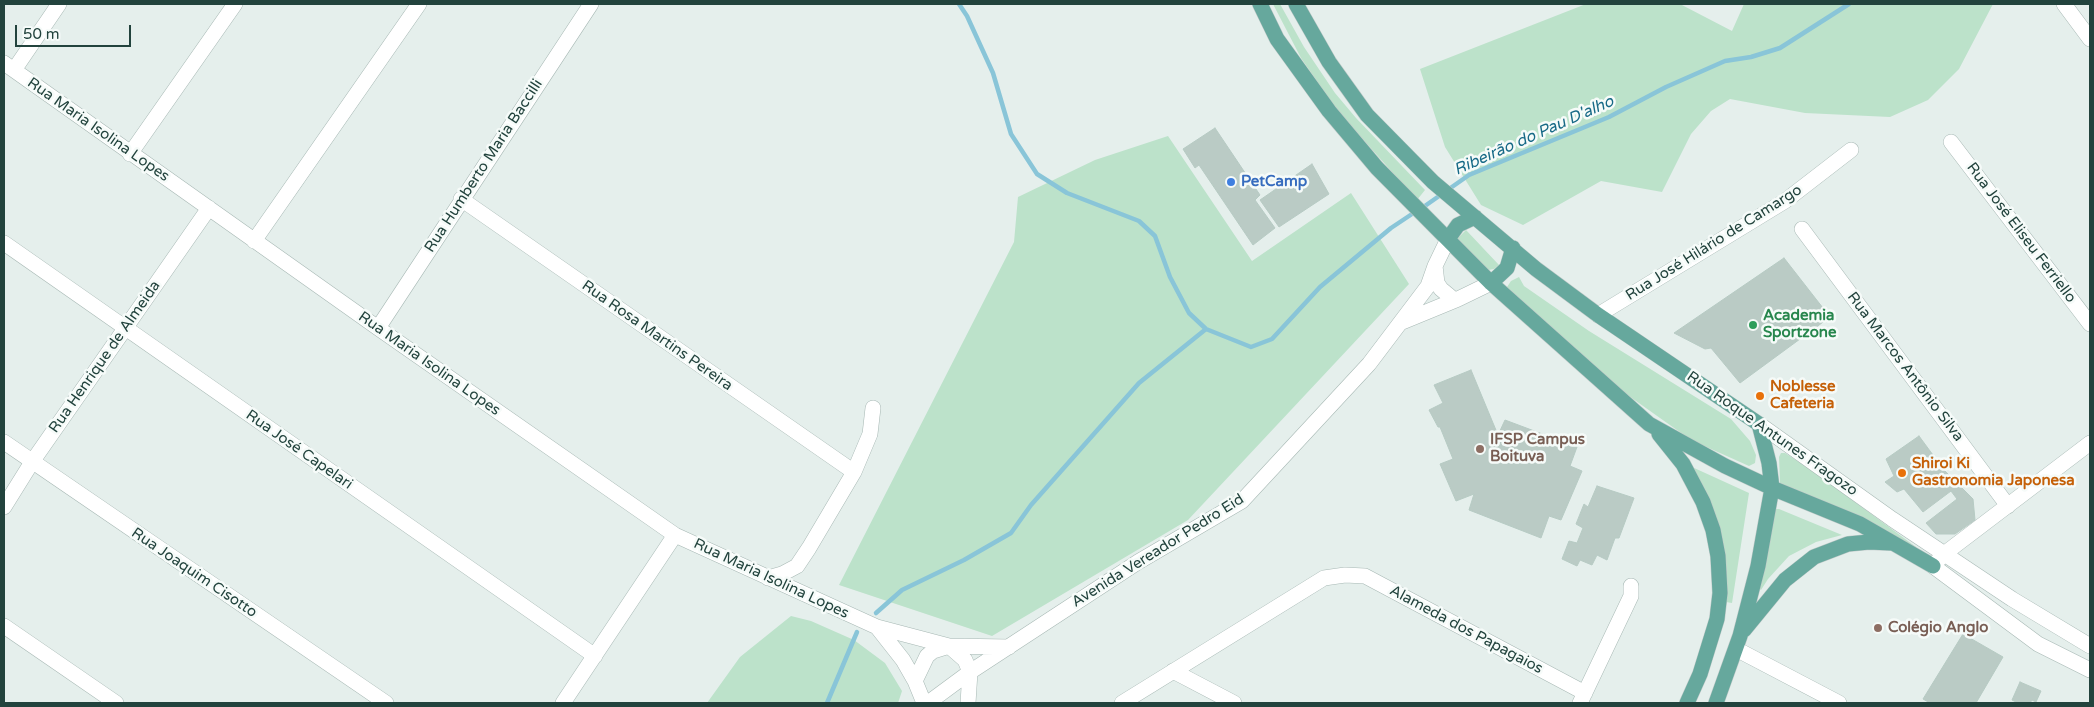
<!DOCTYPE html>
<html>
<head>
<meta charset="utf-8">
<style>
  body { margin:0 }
  #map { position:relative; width:2094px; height:707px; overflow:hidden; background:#e5efec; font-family:"Varela Round",sans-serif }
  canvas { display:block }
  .frame { position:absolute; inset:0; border:5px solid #22433d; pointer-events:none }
  .scale { position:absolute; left:15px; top:25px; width:116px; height:22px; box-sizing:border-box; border:2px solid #22433d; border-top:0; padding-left:6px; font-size:15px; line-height:18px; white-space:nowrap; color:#22433d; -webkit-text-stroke:4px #f6fbf9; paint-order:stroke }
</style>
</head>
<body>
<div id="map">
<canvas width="2094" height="707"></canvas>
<div class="frame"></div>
<div class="scale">50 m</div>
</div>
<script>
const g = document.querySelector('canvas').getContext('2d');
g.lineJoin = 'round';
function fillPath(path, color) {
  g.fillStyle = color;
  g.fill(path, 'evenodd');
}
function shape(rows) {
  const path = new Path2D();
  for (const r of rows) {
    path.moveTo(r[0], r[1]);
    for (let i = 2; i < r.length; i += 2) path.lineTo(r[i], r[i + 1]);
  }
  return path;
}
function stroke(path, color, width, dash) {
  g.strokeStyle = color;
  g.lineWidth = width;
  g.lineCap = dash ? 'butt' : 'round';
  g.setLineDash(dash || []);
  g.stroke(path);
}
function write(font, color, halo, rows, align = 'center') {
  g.font = font + ' "Varela Round",sans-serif';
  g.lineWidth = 5;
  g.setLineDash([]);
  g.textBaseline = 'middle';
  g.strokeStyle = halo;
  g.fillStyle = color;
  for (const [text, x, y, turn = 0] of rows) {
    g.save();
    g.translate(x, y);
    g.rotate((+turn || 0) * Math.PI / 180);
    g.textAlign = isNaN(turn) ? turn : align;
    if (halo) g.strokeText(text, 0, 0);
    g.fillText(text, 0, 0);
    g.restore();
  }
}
const green = shape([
  [1273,4,1280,4,1304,47,1335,93,1356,118,1425,190,1417,200,1336,109,1301,58],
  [1586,4,1680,4,1732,31,1744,4,1993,4,1959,69,1928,100,1890,117,1805,113,1730,99,1711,111,1691,134,1662,192,1601,181,1523,225,1481,205,1445,147,1420,69],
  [1168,136,1252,261,1351,193,1409,284,1188,520,992,636,839,585,1014,242,1018,197,1095,160],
  [1466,230,1499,265,1494,269,1488,270,1456,240],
  [1519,277,1524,286,1589,331,1731,419,1750,441,1756,455,1755,463,1749,466,1691,440,1605,379,1505,290,1511,281],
  [1781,453,1785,453,1813,471,1916,547,1913,550,1780,483,1779,457],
  [1692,467,1749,493,1732,603,1726,602],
  [1774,509,1779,509,1842,535,1816,542,1789,556,1768,579,1761,590,1759,588],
  [791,616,811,621,854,640,885,663,902,691,898,703,707,703,740,657]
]);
const stream = shape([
  [959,4,967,16,993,73,1011,134,1037,174,1067,193,1139,221,1155,236,1170,277,1189,313,1206,329,1251,347,1272,339,1320,287,1391,228,1415,212],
  [1422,208,1469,175,1609,117,1666,87,1725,61,1751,57,1780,48,1849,4],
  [876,613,902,590,964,560,1011,533,1031,505,1139,383,1206,329],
  [827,703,857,632]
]);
const building = shape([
  [1215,128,1260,195,1255,200,1275,228,1253,245,1199,165,1195,168,1183,149,1215,128],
  [1312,164,1329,194,1279,227,1260,200,1312,164],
  [1784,258,1830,317,1740,383,1711,348,1705,349,1674,333,1784,258],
  [1471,370,1498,435,1505,420,1577,447,1570,466,1582,471,1561,520,1549,516,1541,538,1469,510,1474,494,1456,501,1440,464,1453,459,1440,427,1438,427,1429,410,1443,403,1434,385,1471,370],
  [1919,436,1944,470,1973,499,1975,520,1955,534,1936,534,1926,523,1957,499,1951,491,1923,512,1904,489,1897,492,1885,482,1894,476,1886,459,1919,436],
  [1597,486,1634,498,1619,538,1615,538,1607,560,1597,555,1592,565,1580,560,1577,566,1562,559,1569,541,1577,543,1583,528,1576,524,1584,504,1588,507,1597,486],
  [1963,634,2003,657,1976,703,1930,703,1923,699,1963,634],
  [2020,682,2041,691,2036,702,2032,700,2030,703,2018,703,2012,700,2020,682]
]);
const minor = shape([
  [2064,4,2090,39],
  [4,63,378,328,675,535,877,627,949,646,1009,647],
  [14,70,59,4],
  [1951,142,2090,324],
  [130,154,235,4],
  [461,199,854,472],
  [1802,229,2008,506],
  [1448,239,1435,266,1437,283,1441,289,1453,299,1458,299,1491,283],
  [254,241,419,4],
  [4,243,595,656],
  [1598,315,1785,201,1851,150],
  [1402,322,1458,299],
  [378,328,591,4],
  [1759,424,1892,519,2012,599,2090,646],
  [4,442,386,703],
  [2090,443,1944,554,1933,566,2038,644,2090,670],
  [4,507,32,462,209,208],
  [768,578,782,574,797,566,809,548,854,472,870,434,873,408],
  [4,626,116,703],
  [877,627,903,660,915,681,924,703],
  [949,646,965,660,970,672,968,703],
  [1736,649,1839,703],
  [1173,671,1234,703],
  [915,681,927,656,933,651,949,646],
  [563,703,675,535],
  [928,703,970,672,1138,562,1242,501,1369,364,1428,286,1435,266],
  [1122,703,1324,578,1345,575,1365,576,1585,693],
  [1580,703,1631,596,1631,586]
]);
const major = shape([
  [1260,4,1277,39,1329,111,1377,168,1491,283,1649,424,1725,466,1772,488,1860,524,1933,566],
  [1296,4,1329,62,1367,115,1433,182,1536,269,1598,315,1759,424,1769,463,1772,488,1758,566,1740,636,1716,703],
  [1448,239,1458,225,1475,217],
  [1491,283,1507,268,1513,248],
  [1659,434,1683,464,1703,502,1713,530,1718,556,1720,593,1717,619,1700,674,1687,703],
  [1744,630,1785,580,1814,557,1848,544,1869,542,1891,543]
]);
const markers = [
  [1231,182,5,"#3f7fe0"],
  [1753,325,5,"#2e9e5b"],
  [1760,396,5,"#e8710a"],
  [1480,449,5,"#8d6e63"],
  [1902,473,5,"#e8710a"],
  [1878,628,5,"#8d6e63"]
];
const streetNames = [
  ["Rua Maria Isolina Lopes",98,130,35],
  ["Rua Humberto Maria Baccilli",484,166,-57],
  ["Rua José Eliseu Ferriello",2021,233,53],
  ["Rua José Hilário de Camargo",1714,243,-32],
  ["Rua Rosa Martins Pereira",657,336,35],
  ["Rua Henrique de Almeida",105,357,-55],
  ["Rua Maria Isolina Lopes",429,364,35],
  ["Rua Marcos Antônio Silva",1905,367,53],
  ["Rua Roque Antunes Fragozo",1772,434,35],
  ["Rua José Capelari",299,450,35],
  ["Avenida Vereador Pedro Eid",1158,551,-32],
  ["Rua Joaquim Cisotto",194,573,34],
  ["Rua Maria Isolina Lopes",771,579,25],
  ["Alameda dos Papagaios",1466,630,28]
];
const shopNames = [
  ["PetCamp",1241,182]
];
const leisureNames = [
  ["Academia",1763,316],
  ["Sportzone",1763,333]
];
const foodNames = [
  ["Noblesse",1770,387],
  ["Cafeteria",1770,404],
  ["Shiroi Ki",1912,464],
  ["Gastronomia Japonesa",1912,481]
];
const educationNames = [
  ["IFSP Campus",1490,440],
  ["Boituva",1490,457],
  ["Colégio Anglo",1888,628]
];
const waterNames = [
  ["Ribeirão do Pau D'alho",1534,136,-24]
];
fillPath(green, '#bce2ca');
stroke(stream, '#89c5d8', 4.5);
fillPath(building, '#bacbc5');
stroke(building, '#b6cac3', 1);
stroke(minor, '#a7b8b4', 16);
stroke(major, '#c1cac9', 16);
stroke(minor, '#fff', 15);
stroke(major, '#66a89d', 15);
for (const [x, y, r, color] of markers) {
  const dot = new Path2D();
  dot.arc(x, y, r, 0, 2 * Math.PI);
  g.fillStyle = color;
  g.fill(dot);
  stroke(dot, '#f6fbf9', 2);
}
write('15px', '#22433d', '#f6fbf9', streetNames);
write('bold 15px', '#366cbe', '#f6fbf9', shopNames, 'left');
write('bold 15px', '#27864d', '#f6fbf9', leisureNames, 'left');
write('bold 15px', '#c56008', '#f6fbf9', foodNames, 'left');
write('bold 15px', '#785e54', '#f6fbf9', educationNames, 'left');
write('italic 16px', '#166986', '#f6fbf9', waterNames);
</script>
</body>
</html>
